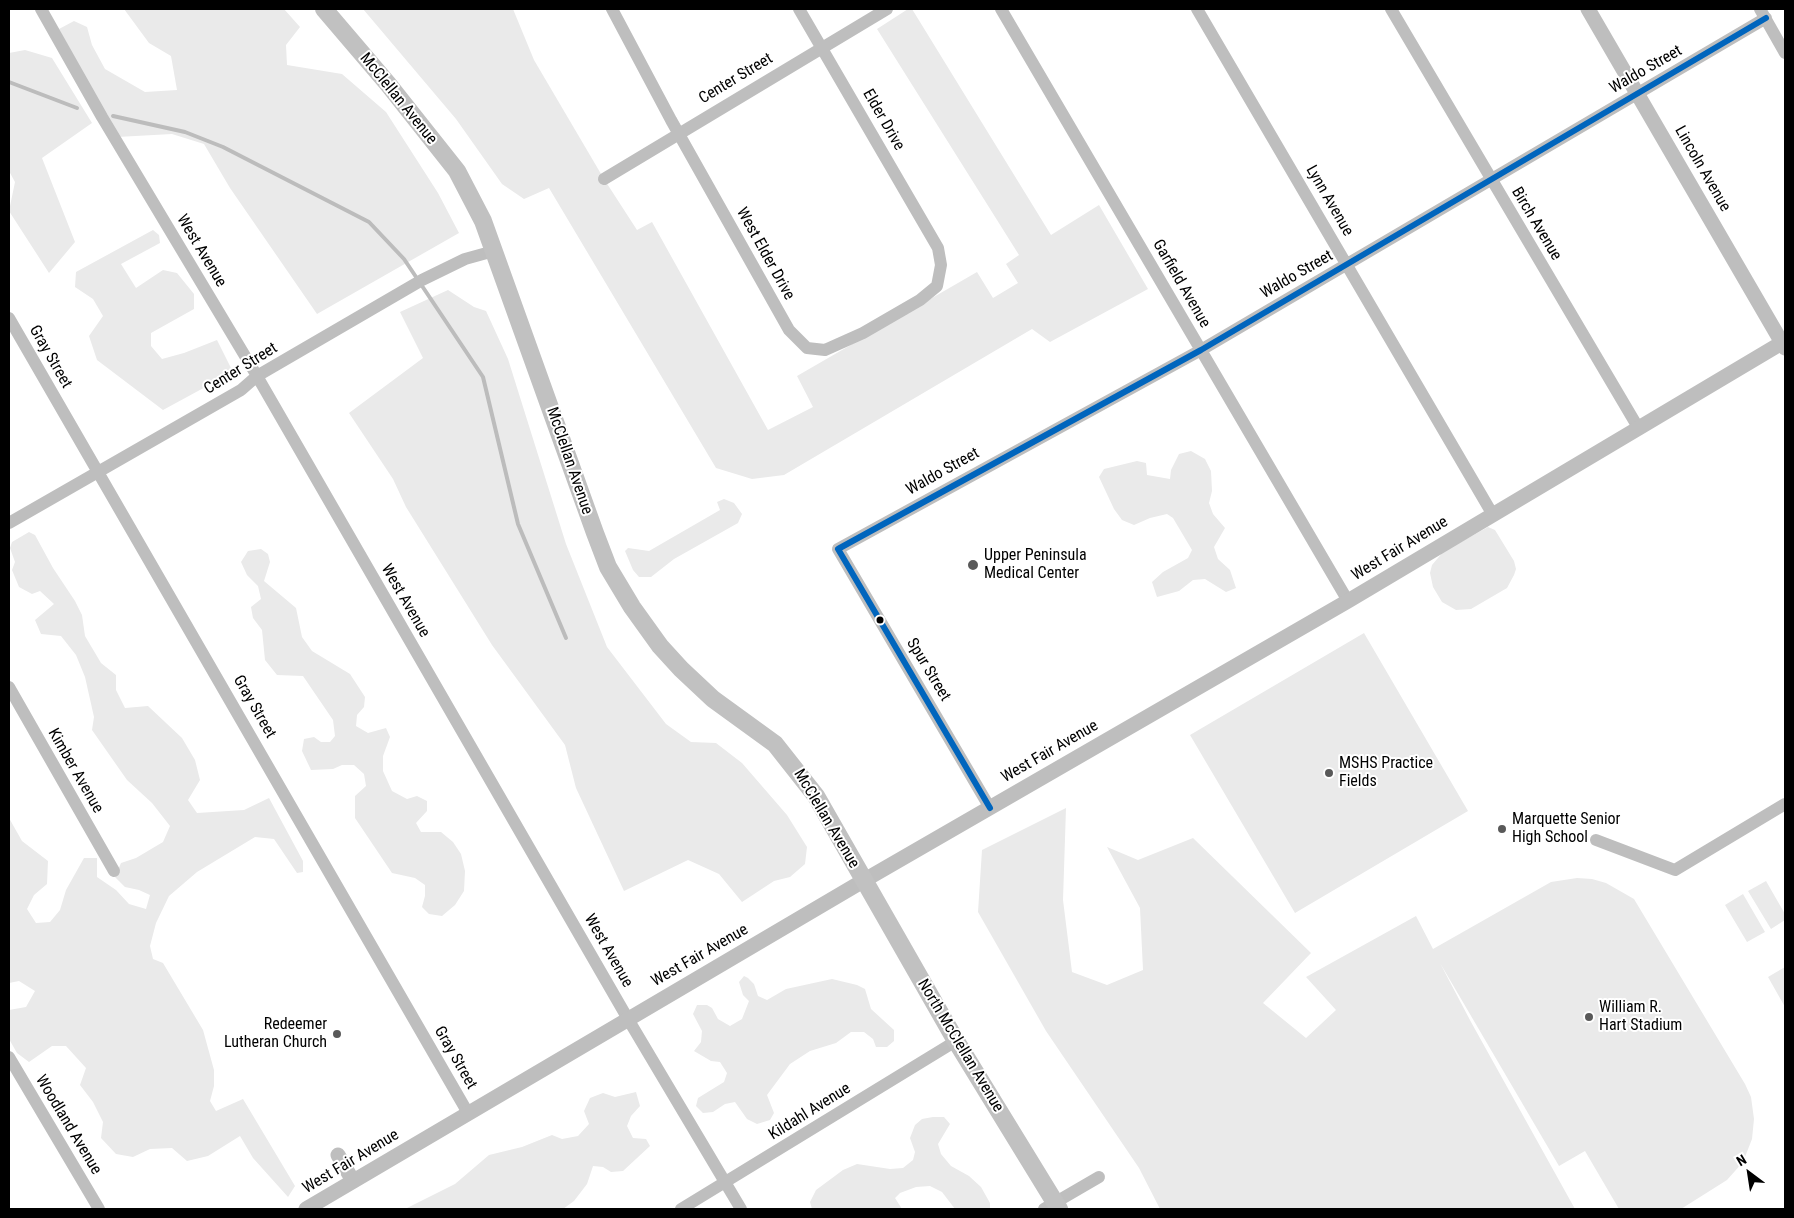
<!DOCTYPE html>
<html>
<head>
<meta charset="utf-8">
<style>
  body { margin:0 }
  #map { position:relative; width:1794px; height:1218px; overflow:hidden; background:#fff; font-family:"Roboto Condensed",sans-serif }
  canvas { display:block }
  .frame { position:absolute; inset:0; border:10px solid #000; pointer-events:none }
  .north { position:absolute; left:1724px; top:1148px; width:50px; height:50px; -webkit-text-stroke:4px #fff; paint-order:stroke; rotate:329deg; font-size:14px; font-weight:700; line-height:20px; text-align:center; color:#000 }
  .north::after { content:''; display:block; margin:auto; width:18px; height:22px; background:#000; clip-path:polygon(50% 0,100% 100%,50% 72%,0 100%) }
</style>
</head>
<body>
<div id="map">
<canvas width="1794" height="1218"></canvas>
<div class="frame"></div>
<div class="north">N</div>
</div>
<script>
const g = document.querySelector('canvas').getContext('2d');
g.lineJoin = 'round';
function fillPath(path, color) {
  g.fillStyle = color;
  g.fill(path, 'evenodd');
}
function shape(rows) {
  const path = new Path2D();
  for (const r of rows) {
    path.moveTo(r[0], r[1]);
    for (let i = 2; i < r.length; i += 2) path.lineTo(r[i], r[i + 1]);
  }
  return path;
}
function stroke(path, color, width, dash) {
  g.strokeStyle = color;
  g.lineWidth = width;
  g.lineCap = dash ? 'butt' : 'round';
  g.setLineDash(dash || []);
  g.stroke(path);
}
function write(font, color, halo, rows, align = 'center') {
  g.font = font + ' "Roboto Condensed",sans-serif';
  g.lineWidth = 4;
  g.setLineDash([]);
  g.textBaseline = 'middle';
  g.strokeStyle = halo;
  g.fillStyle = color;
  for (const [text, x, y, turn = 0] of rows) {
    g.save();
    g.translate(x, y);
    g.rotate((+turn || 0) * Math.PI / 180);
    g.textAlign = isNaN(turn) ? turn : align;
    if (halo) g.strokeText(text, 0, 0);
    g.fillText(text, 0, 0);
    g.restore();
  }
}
const green = shape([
  [124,9,284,9,300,27,286,45,287,65,342,74,386,112,438,193,459,233,317,314,230,188,204,144,172,134,117,137,59,29,74,21,87,27,92,45,105,69,145,92,177,90,171,56,149,43],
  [363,9,513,9,534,60,604,179,637,230,652,222,768,430,813,407,797,376,977,272,993,298,1018,283,1006,264,1019,255,877,29,908,9,912,9,1051,235,1099,205,1148,289,1050,342,1032,329,784,475,752,479,716,468,549,188,524,199,502,184,456,119],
  [25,50,52,58,92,123,42,158,75,242,49,273,9,211,15,182,9,171,9,53],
  [153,230,159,235,160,243,121,264,136,288,163,270,177,273,194,294,194,309,151,333,151,346,162,359,184,353,217,340,233,372,163,410,97,360,89,336,103,316,93,299,75,287,76,272],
  [448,290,474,307,486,311,508,359,566,544,607,647,666,724,691,742,716,743,742,763,787,815,807,847,805,864,790,877,774,881,742,902,719,874,688,860,624,891,576,788,565,745,492,645,406,507,393,479,349,413,423,358,400,312],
  [1191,451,1205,459,1211,471,1212,491,1209,503,1213,514,1225,528,1214,547,1218,559,1230,570,1236,588,1226,592,1205,579,1193,580,1179,591,1157,597,1152,582,1163,572,1188,558,1192,550,1173,518,1167,514,1150,518,1134,525,1122,520,1114,509,1099,477,1104,469,1137,461,1146,463,1147,475,1170,479,1171,470,1179,454],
  [724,499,734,503,742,514,738,523,674,559,651,577,639,577,633,570,625,551,628,548,649,551,720,510,717,502],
  [1488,527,1495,530,1514,561,1516,569,1514,575,1507,588,1471,609,1456,610,1442,602,1433,587,1430,573,1432,565,1443,552],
  [29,532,35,535,53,568,75,601,82,615,85,636,101,663,116,675,116,690,125,708,148,706,182,738,195,760,200,780,188,800,197,813,244,810,269,798,303,861,303,872,297,873,274,839,255,837,197,872,169,896,156,923,150,946,153,959,163,963,203,1030,214,1070,214,1086,210,1101,216,1111,243,1099,295,1186,288,1197,253,1158,240,1136,208,1156,187,1161,172,1148,150,1149,133,1157,116,1154,101,1138,103,1122,93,1102,80,1085,86,1068,66,1046,52,1046,29,1062,17,1053,9,1039,9,1010,26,1007,35,991,19,981,9,983,9,818,22,841,48,861,47,884,34,895,27,909,36,923,50,922,60,910,66,890,84,858,97,858,97,877,116,890,129,904,146,909,150,895,139,890,125,887,115,877,121,863,136,858,163,842,170,826,152,803,127,780,92,730,94,717,85,677,76,655,61,636,41,634,35,620,54,604,40,591,32,594,19,587,12,570,15,562,10,548,12,542],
  [261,549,268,554,270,562,264,581,296,608,302,637,312,651,350,674,365,697,364,707,357,715,356,726,368,733,386,728,390,737,383,756,383,771,392,791,407,799,417,796,427,801,427,811,416,823,421,832,441,832,453,842,461,854,465,871,464,891,455,905,442,916,429,914,422,907,425,896,425,885,415,878,392,873,355,818,355,796,366,786,364,774,354,765,342,765,333,769,311,770,302,751,304,739,314,737,321,742,330,742,335,736,333,720,303,676,277,675,265,660,262,630,253,618,251,607,261,599,258,586,247,575,241,562,248,551],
  [1364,633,1468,811,1295,913,1190,735],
  [1066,808,1063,900,1072,972,1107,985,1143,970,1140,908,1107,847,1138,860,1193,838,1311,953,1263,1003,1306,1038,1336,1010,1306,977,1416,916,1433,949,1551,882,1577,878,1592,879,1606,883,1634,899,1745,1084,1751,1097,1754,1119,1752,1139,1743,1162,1727,1180,1681,1209,1619,1209,1585,1151,1559,1166,1440,963,1471,1022,1575,1209,1160,1209,1139,1168,1046,1031,978,912,982,850],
  [1766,881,1785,914,1785,920,1771,929,1748,891],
  [1743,894,1765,932,1747,942,1725,905],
  [1785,967,1785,1007,1768,977],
  [744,976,748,978,754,984,758,996,767,1000,786,989,832,979,857,985,865,989,871,1009,894,1030,894,1041,887,1047,876,1047,873,1039,864,1032,851,1032,836,1043,810,1051,790,1064,767,1095,774,1113,770,1120,757,1124,747,1119,735,1102,725,1104,713,1112,703,1113,696,1106,698,1098,724,1082,727,1073,720,1062,711,1061,694,1051,701,1042,702,1031,693,1014,697,1005,707,1005,712,1008,718,1019,730,1026,742,1019,749,1001,743,995,739,982],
  [636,1092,640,1106,631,1116,627,1126,633,1138,646,1139,650,1146,623,1171,611,1172,603,1167,593,1166,587,1184,574,1201,563,1209,405,1209,455,1184,489,1155,522,1147,552,1135,562,1139,578,1136,589,1124,584,1111,590,1098,603,1093,615,1097],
  [933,1117,944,1117,950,1124,938,1144,941,1154,951,1166,969,1176,981,1187,990,1203,990,1209,955,1209,942,1192,930,1186,916,1187,900,1193,895,1198,902,1209,812,1209,810,1202,816,1190,843,1170,857,1164,890,1169,903,1168,913,1160,915,1152,910,1138,915,1125,922,1119]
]);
const stream = shape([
  [9,82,77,108],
  [113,116,185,132,223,147,369,222,404,259,483,377,518,524,566,638]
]);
const minor = shape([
  [41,9,102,117,257,376,628,1019,741,1209],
  [612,9,671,120,789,330,807,348,825,350,863,333,920,300,937,286,941,265,938,248,799,9],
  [1001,9,1348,601],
  [1197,9,1493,515],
  [1391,9,1639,429],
  [1760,9,1785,53],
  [604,179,887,9],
  [9,318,468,1113],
  [9,523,241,390,257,376,422,280,465,259,494,251],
  [9,687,114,871],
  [990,808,838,549,1201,350,1766,18],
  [1596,840,1675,870,1785,804],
  [9,1057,99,1209],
  [681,1209,956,1041],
  [1044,1209,1099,1177]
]);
const tertiary = shape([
  [1588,9,1785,348],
  [338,1155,353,1181],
  [306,1209,863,881,1348,601,1785,341]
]);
const secondary = shape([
  [324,9,388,84,457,171,483,221,595,533,608,567,632,607,660,646,681,669,713,699,775,744,816,796,956,1041,1059,1209]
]);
const bus1 = shape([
  [990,808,838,549,1201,350,1766,18]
]);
const markers = [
  [973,565,6,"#595959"],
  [880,620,4.5,"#000"],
  [1329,773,5,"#595959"],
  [1502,829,5,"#595959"],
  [1589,1017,5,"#595959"],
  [337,1034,5,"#595959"]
];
const streetNames = [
  ["Waldo Street",1646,70,-30],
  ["Center Street",736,79,-31],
  ["McClellan Avenue",398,99,51],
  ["Elder Drive",883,120,60],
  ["Lincoln Avenue",1702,169,60],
  ["Lynn Avenue",1329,201,60],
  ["Birch Avenue",1536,224,59],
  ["West Avenue",201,251,59],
  ["West Elder Drive",765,254,61],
  ["Waldo Street",1297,275,-30],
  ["Garfield Avenue",1181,284,60],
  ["Gray Street",50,357,60],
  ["Center Street",241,369,-32],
  ["McClellan Avenue",569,461,71],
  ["Waldo Street",943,472,-29],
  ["West Fair Avenue",1400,549,-31],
  ["West Avenue",405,601,60],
  ["Spur Street",928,670,59],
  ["Gray Street",254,707,60],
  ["West Fair Avenue",1050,752,-30],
  ["Kimber Avenue",75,771,60],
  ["McClellan Avenue",826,819,59],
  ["West Avenue",608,951,60],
  ["West Fair Avenue",700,956,-30],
  ["North McClellan Avenue",960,1046,59],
  ["Gray Street",455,1058,60],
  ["Kildahl Avenue",810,1112,-32],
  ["Woodland Avenue",68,1125,59],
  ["West Fair Avenue",351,1162,-31]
];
const poiNames = [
  ["Upper Peninsula",984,556],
  ["Medical Center",984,574],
  ["MSHS Practice",1339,764],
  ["Fields",1339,782],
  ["Marquette Senior",1512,820],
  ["High School",1512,838],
  ["William R.",1599,1008],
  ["Hart Stadium",1599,1026],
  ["Redeemer",327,1025,"right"],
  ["Lutheran Church",327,1043,"right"]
];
fillPath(green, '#eaeaea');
stroke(stream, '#bcbcbc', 4);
stroke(minor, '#bebebe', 12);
stroke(tertiary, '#bebebe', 15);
stroke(secondary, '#c1c1c1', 18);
stroke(bus1, '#0065bd', 6);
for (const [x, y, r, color] of markers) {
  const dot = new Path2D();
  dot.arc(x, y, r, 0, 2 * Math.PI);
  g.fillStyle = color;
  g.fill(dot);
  stroke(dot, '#fff', 2);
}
write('16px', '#000', '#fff', streetNames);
write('16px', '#000', '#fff', poiNames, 'left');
</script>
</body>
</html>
